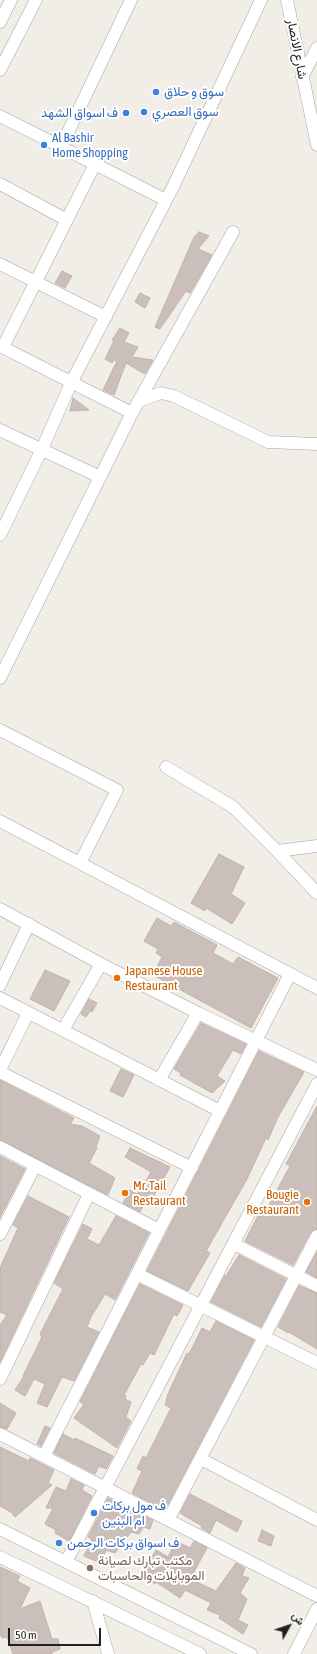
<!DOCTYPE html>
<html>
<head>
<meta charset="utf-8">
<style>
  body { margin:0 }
  #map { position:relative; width:317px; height:1654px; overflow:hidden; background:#f1ede7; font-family:"Asap Condensed",Vazirmatn,sans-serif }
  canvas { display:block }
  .north { position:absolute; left:269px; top:1606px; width:40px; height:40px; -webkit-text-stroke:3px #fff; paint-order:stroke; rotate:50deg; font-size:11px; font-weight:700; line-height:16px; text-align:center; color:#212121 }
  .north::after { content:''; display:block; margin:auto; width:14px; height:18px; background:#212121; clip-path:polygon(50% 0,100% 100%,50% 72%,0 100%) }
  .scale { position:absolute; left:8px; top:1628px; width:93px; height:18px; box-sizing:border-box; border:2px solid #212121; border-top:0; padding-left:5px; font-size:12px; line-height:14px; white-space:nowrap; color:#212121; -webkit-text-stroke:3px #fff; paint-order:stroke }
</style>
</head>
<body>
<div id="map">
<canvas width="317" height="1654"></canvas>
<div class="north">ش</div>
<div class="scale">50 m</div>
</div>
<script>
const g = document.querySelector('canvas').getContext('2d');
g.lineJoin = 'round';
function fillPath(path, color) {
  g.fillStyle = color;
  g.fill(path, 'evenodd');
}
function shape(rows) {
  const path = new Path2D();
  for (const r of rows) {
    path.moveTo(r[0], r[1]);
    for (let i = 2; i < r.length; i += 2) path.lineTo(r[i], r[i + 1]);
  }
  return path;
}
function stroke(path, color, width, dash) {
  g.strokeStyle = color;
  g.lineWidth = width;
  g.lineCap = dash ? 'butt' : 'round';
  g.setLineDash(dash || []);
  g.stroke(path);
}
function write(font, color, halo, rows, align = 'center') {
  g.font = font + ' "Asap Condensed",Vazirmatn,sans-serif';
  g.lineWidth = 4;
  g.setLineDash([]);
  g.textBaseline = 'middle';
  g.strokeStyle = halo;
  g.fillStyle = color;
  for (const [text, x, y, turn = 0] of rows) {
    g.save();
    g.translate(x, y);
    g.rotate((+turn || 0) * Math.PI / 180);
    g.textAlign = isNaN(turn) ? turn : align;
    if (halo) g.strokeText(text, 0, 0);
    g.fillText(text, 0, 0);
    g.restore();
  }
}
const building = shape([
  [199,232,209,236,198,249,212,255,190,293,186,291,160,329,155,327,194,237,199,232],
  [62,271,72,276,65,288,55,283,62,271],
  [140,293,150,298,145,308,135,302,140,293],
  [120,328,129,333,124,342,138,347,132,357,153,360,145,374,126,363,114,395,103,390,117,361,114,360,112,363,105,359,114,341,112,340,120,328],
  [73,398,89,410,70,411,73,398],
  [219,854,244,867,231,894,245,903,232,924,206,908,205,911,191,903,219,854],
  [157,918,171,926,174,922,217,945,213,953,233,964,238,957,278,978,251,1028,153,975,162,957,156,953,158,949,144,941,157,918],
  [45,970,70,981,54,1011,30,999,45,970],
  [89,999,97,1003,92,1012,90,1011,86,1017,81,1014,89,999],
  [201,1023,246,1044,241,1054,233,1050,217,1076,225,1081,212,1093,180,1075,181,1073,174,1069,201,1023],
  [259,1051,304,1072,278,1117,268,1140,266,1138,247,1179,206,1251,210,1253,188,1291,147,1271,259,1051],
  [121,1069,134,1075,123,1097,110,1091,121,1069],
  [0,1080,74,1118,70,1124,82,1126,100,1136,96,1147,97,1148,89,1163,115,1178,108,1195,0,1140,0,1080],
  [317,1106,317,1229,310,1233,293,1265,245,1241,263,1206,267,1209,290,1166,286,1164,317,1106],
  [130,1148,170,1167,151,1201,147,1198,140,1212,123,1203,130,1190,137,1194,139,1190,140,1191,151,1172,125,1157,130,1148],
  [0,1156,25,1169,0,1217,0,1156],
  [28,1196,69,1217,0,1362,0,1325,7,1315,0,1312,0,1268,18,1228,13,1225,28,1196],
  [116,1216,149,1233,115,1300,105,1294,91,1317,87,1327,99,1332,74,1381,62,1377,47,1407,37,1403,45,1384,34,1379,25,1396,15,1390,24,1376,23,1376,42,1337,40,1334,63,1289,54,1283,83,1224,92,1229,87,1239,99,1245,116,1216],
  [317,1252,317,1278,306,1272,317,1252],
  [239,1255,286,1279,261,1327,211,1302,225,1275,226,1276,239,1255],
  [140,1284,183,1305,177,1316,174,1314,154,1355,150,1353,143,1365,141,1364,124,1395,126,1396,125,1399,131,1402,126,1417,131,1421,117,1448,74,1418,84,1404,80,1402,140,1284],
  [299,1286,317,1293,317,1349,289,1332,288,1333,278,1327,299,1286],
  [216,1321,254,1340,165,1510,132,1493,142,1471,137,1469,143,1456,146,1458,171,1408,165,1405,168,1394,187,1353,189,1354,202,1328,210,1332,216,1321],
  [0,1403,16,1413,7,1429,0,1427,0,1403],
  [45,1426,50,1428,41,1446,37,1444,45,1426],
  [63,1434,74,1440,75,1438,113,1456,106,1469,99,1466,95,1474,54,1453,63,1434],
  [0,1447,29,1461,30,1458,54,1470,48,1483,52,1485,15,1517,11,1512,0,1506,0,1447],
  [71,1479,84,1485,82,1490,92,1496,69,1541,55,1533,56,1530,45,1524,53,1508,46,1508,56,1487,66,1491,71,1479],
  [190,1494,242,1521,237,1532,216,1520,210,1533,201,1528,202,1526,180,1513,190,1494],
  [108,1498,153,1520,150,1529,143,1527,139,1534,131,1532,115,1553,106,1550,100,1563,84,1556,92,1539,88,1537,108,1498],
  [262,1530,274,1536,271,1546,258,1541,262,1530],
  [176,1541,190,1548,194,1541,207,1548,190,1579,216,1591,236,1563,245,1568,242,1576,249,1578,240,1593,247,1599,238,1620,248,1625,243,1634,219,1618,220,1615,207,1610,211,1603,185,1590,180,1598,156,1582,155,1584,141,1576,156,1550,168,1557,176,1541],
  [0,1567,20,1576,17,1581,30,1588,20,1609,40,1601,52,1639,58,1639,60,1649,52,1652,52,1654,13,1654,7,1637,2,1638,0,1633,0,1567]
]);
const minor = shape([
  [287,0,317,145],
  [0,22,11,0],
  [0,70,36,0],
  [302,77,317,48],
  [0,116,166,200],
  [61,147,131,0],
  [0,184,67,220],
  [0,264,106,317],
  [0,346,132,413],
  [3,347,95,164],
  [139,401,161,393,174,396,268,442,317,444],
  [0,430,100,477],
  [0,535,42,449,71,383,173,187,261,0],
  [0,678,132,413,233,232],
  [0,730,117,790,80,863],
  [166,767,233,807,277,851,317,846],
  [0,821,317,988],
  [277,851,317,893],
  [0,909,101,964],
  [0,985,29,924],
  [0,998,220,1111],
  [198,1013,317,1070],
  [63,1030,101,964,198,1013,159,1080],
  [0,1070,28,1013],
  [0,1072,192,1168],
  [0,1147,159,1230],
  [0,1234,35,1166],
  [234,1244,317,1286],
  [137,1274,317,1363],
  [0,1379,89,1194],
  [0,1434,317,1596],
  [44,1456,290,974],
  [201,1459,317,1520],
  [168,1520,317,1236],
  [0,1529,251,1654],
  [0,1557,200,1654],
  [66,1562,317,1084],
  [93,1601,108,1654],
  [294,1654,317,1609]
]);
const markers = [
  [156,92,4,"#3f7fe0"],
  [144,112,4,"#3f7fe0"],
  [126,113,4,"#3f7fe0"],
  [44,145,4,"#3f7fe0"],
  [117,978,4,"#e8710a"],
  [125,1193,4,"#e8710a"],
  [307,1202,4,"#e8710a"],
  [94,1513,4,"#3f7fe0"],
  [59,1543,4,"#3f7fe0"],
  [90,1568,4,"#8d6e63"]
];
const streetNames = [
  ["شارع الانصار",297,49,79]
];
const shopNames = [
  ["سوق و حلاق",164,92],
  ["سوق العصري",152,112],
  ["ف اسواق الشهد",118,113,"right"],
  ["Al Bashir",52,138],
  ["Home Shopping",52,153],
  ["ف مول بركات",102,1506],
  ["ام البنين",102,1521],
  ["ف اسواق بركات الرحمن",67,1543]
];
const foodNames = [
  ["Japanese House",125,971],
  ["Restaurant",125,986],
  ["Mr. Tail",133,1186],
  ["Restaurant",133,1201],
  ["Bougie",299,1195,"right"],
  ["Restaurant",299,1210,"right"]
];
const educationNames = [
  ["مكتب تبارك لصيانة",98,1561],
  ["الموبايلات والحاسبات",98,1576]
];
fillPath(building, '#cabfba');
stroke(building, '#c4b1a9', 1);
stroke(minor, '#a5a5a5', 13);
stroke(minor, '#fff', 12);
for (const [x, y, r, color] of markers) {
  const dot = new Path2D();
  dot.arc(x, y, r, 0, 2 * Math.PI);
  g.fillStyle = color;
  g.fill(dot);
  stroke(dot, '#fff', 1.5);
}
write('13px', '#212121', '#fff', streetNames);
write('13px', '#366cbe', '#fff', shopNames, 'left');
write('13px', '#c56008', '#fff', foodNames, 'left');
write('13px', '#785e54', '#fff', educationNames, 'left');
</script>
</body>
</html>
